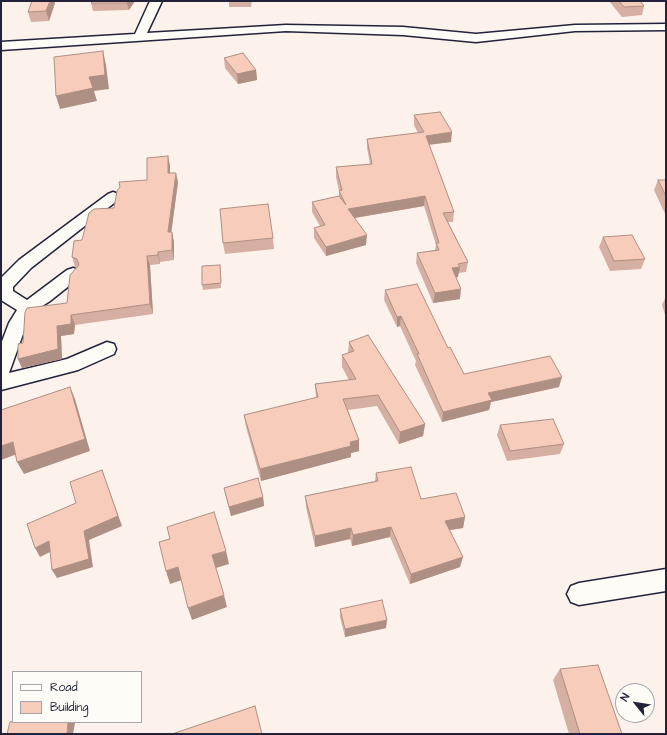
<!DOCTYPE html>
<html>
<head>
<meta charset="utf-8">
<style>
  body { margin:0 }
  #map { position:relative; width:667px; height:735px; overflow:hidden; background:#fcf2eb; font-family:"Architects Daughter",sans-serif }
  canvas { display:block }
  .frame { position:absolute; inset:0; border:2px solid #22223b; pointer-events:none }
  .legend { position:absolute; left:12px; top:671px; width:130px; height:52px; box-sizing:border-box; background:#fdfcf7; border:1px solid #a5a5ac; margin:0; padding:5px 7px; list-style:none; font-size:12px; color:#22223b }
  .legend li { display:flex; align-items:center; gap:8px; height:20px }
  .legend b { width:20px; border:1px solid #a5a5ac }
  .north { position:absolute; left:615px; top:683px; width:40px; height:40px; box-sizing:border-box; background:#fdfcf7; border:1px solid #a5a5ac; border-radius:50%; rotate:300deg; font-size:11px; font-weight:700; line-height:16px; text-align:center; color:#22223b }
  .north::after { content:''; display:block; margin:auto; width:14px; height:18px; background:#22223b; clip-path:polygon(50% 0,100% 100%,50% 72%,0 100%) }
</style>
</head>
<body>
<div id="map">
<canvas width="667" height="735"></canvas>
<div class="frame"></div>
<ul class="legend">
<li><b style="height:5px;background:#fdfcf7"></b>Road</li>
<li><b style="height:11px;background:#f8ccbb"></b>Building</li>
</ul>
<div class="north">N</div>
</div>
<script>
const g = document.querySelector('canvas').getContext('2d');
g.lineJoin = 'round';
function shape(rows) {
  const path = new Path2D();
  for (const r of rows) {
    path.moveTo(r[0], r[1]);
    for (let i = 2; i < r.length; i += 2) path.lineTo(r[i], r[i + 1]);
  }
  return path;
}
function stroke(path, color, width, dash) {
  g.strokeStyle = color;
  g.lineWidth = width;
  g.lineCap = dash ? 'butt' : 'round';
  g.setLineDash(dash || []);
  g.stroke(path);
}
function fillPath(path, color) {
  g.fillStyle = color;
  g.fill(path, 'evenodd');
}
const minor = shape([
  [150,1,162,1,147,33,286,25,403,27,476,34,575,25,666,24,666,30,575,31,476,42,403,35,286,31,1,50,1,42,135,34,150,1],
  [113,192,118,194,121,197,118,200,31,268,13,287,13,291,27,300,67,270,73,268,79,270,81,274,79,278,50,301,33,312,27,323,9,373,67,359,107,342,114,344,116,349,114,354,78,370,1,390,1,344,9,323,17,310,1,300,1,278,19,260,108,194,113,192],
  [666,569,666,591,579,605,571,602,567,594,571,586,579,583,666,569]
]);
const wall = shape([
  [135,1,129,10,93,11,91,3],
  [229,1,252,1,251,7,229,7],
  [609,1,640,1,644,6,642,15,622,17],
  [55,3,49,21,31,22,28,12],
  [224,58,256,70,257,80,238,84,225,68],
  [414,115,451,142,429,145,454,212,453,222,448,222,468,262,466,272,458,273,458,277,456,277,460,299,433,303,416,263,417,253,435,250,436,245,424,206,355,218,366,245,326,256,314,238,314,228,320,226,312,212,312,202,339,196,339,191,336,177,336,167,370,164,367,148,367,139,418,133,414,125],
  [170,166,170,173,178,182,171,232,174,242,174,260,160,262,160,264,150,265,153,314,75,325,74,334,61,336,62,359,22,368,18,359,23,343,67,303,76,268,75,267,72,257,82,240,114,208,147,180],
  [658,180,666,180,666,216,654,190],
  [603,237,645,259,641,269,610,271,599,247],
  [273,238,274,249,225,254,223,243],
  [220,270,221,288,203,290,202,285],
  [385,290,448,348,464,374,559,387,491,402,489,410,442,422,415,365,416,361,400,326,397,327,384,300],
  [666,296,666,318,662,305],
  [349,342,425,424,423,436,399,444,377,406,348,410,359,440,359,451,351,453,351,457,261,481,246,427,244,415,316,398,315,384,349,380,342,367,342,355,348,353],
  [500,425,564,444,560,454,507,461,497,435],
  [376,473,421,499,465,517,463,528,450,530,460,567,410,584,390,537,352,546,350,539,315,547,306,507,305,496,375,481],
  [224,488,263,497,264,506,231,516,226,497],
  [340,609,386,628,345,637,340,617],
  [560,669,622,734,569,734,553,680]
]);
const shadedWall = shape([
  [50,1,54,1,55,3,49,21,46,11],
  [128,1,135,1,129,10,127,3],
  [103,51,106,65,109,89,94,91,97,101,60,109,56,96,89,77],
  [256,70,257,80,238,84,237,74],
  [452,132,451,142,425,145,426,136],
  [168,156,170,166,170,183,168,173],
  [176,173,178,182,170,242,168,232],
  [425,196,424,206,348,219,348,209],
  [172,232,174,242,174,260,172,250],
  [367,235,366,245,326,256,326,247],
  [158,252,160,262,160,264,158,255],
  [147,256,150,265,153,314,150,304],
  [460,267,458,277,450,278,452,268],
  [461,289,460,299,433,303,435,293],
  [71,315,75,325,74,334,61,336,62,359,22,368,18,359],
  [401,316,400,326,397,327,397,317],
  [562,377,559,387,491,402,489,410,442,422,443,412,488,393],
  [70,387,75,399,90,451,24,474,17,462],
  [425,424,423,436,399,444,400,432],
  [359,440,359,451,351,453,351,457,261,481,260,469],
  [13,442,20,453,1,460,1,446],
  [102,470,122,526,89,540,93,567,57,578,52,570,84,531],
  [263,497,264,506,231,516,229,507],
  [465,517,463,528,443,531,445,521],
  [391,527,390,537,352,546,353,535],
  [351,528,350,539,315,547,315,536],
  [49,541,54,550,40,557,35,548],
  [226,551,229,564,216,568,212,555],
  [463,557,460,567,410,584,411,574],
  [178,567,182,580,170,584,166,571],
  [224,595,227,607,192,620,188,608],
  [387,620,386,628,345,637,345,629],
  [68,722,74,722,75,723,73,734,67,734]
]);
const building = shape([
  [32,1,50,1,46,11,28,12,32,1],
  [93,1,128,1,127,3,91,3,93,1],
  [619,1,640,1,644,6,624,7,619,1],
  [103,51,105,75,89,77,93,88,56,96,54,57,103,51],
  [243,53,256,70,237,74,224,58,243,53],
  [440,112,452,132,426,136,454,212,443,213,468,262,458,264,460,267,452,268,461,289,435,293,417,253,439,250,436,243,439,243,425,196,348,209,367,235,326,247,314,228,325,225,312,202,339,196,346,205,339,191,342,190,336,167,372,164,367,139,424,132,414,115,440,112],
  [168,156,168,173,176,173,168,232,172,232,172,250,158,252,158,255,147,256,150,304,71,315,71,324,57,326,58,349,18,359,18,344,23,343,25,312,27,308,67,303,70,275,79,265,77,259,72,257,74,241,82,240,89,213,94,209,114,208,117,191,120,187,119,182,147,180,147,158,168,156],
  [658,180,666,180,666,196,658,180],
  [268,204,273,238,223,243,220,209,268,204],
  [632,235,645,259,614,261,603,237,632,235],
  [220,265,221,283,202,285,202,266,220,265],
  [417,284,448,348,450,347,464,374,550,356,562,377,488,393,492,400,443,412,417,354,419,354,401,316,397,317,385,290,417,284],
  [368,335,425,424,400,432,378,395,343,399,359,440,350,442,351,446,260,469,244,415,318,397,315,384,356,379,342,355,354,351,349,342,368,335],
  [70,387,85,439,17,462,13,442,1,446,1,410,70,387],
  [553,419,564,444,510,451,500,425,553,419],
  [411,467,421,499,456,493,465,517,445,521,463,557,411,574,391,527,353,535,351,528,315,536,305,496,378,481,376,473,411,467],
  [102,470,118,516,84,531,89,559,52,570,49,541,35,548,27,524,76,503,70,482,102,470],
  [258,478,263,497,229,507,224,488,258,478],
  [214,512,226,551,212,555,224,595,188,608,178,567,166,571,159,542,170,539,167,527,214,512],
  [382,600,387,620,345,629,340,609,382,600],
  [598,665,622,734,580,734,560,669,598,665],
  [255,706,262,734,172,734,255,706],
  [13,721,13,722,68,722,67,734,7,734,10,722,13,721]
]);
stroke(minor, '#22223b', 3);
fillPath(minor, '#fdfcf7');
fillPath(wall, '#d5afa1');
fillPath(shadedWall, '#ae8f83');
fillPath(building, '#f8ccbb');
stroke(building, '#ae8f83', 1);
</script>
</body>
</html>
